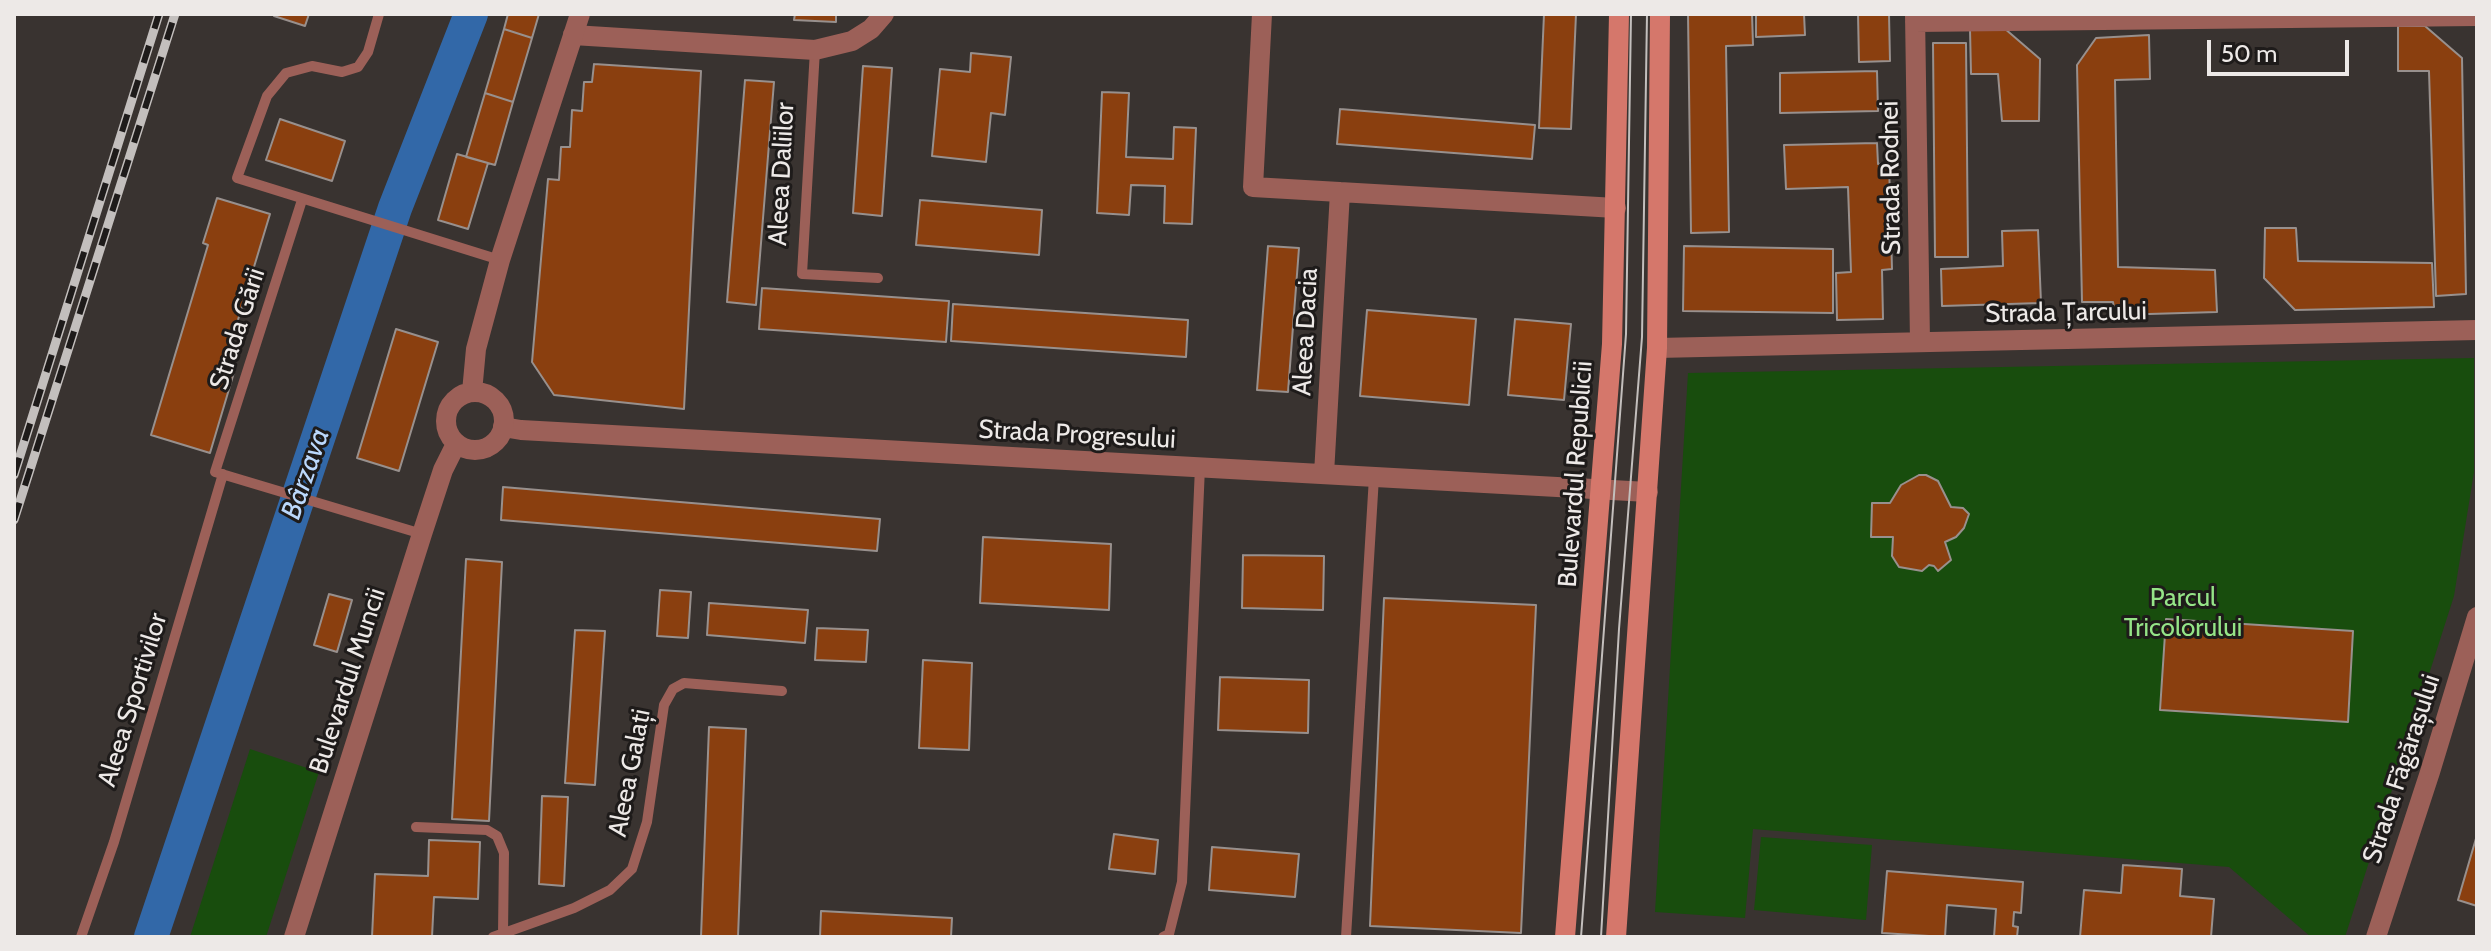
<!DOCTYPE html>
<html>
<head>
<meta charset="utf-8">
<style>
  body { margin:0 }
  #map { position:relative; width:2491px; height:951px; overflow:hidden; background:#393330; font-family:Cabin,sans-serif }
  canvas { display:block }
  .frame { position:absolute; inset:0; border:16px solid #ede9e7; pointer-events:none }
  .scale { position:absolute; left:2207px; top:40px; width:142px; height:36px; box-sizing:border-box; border:4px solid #ede9e7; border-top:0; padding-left:10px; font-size:24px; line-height:28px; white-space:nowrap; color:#ede9e7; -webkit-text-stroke:6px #1e1b1a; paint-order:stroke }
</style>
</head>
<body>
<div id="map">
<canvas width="2491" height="951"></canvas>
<div class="frame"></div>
<div class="scale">50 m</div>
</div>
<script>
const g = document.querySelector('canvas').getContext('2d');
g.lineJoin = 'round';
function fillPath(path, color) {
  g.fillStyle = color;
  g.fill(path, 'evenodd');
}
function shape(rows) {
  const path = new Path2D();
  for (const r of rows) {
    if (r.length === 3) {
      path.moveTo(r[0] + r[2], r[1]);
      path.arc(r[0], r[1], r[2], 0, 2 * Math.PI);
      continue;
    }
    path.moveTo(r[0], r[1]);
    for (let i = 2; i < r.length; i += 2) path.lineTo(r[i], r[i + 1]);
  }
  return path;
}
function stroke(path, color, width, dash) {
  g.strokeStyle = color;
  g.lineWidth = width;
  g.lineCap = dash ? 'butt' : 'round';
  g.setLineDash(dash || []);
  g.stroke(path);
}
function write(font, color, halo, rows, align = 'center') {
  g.font = font + ' Cabin,sans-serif';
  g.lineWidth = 6;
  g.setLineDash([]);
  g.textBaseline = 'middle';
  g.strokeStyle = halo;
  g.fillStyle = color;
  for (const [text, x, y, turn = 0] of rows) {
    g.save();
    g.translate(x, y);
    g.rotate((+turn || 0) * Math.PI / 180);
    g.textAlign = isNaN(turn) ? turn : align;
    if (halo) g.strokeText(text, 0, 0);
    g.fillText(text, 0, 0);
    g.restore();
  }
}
const green = shape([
  [2474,358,2474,472,2454,596,2345,937,2311,937,2229,867,1753,829,1745,918,1655,912,1688,373],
  [250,749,319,772,266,937,190,937],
  [1761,837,1872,845,1866,920,1754,910]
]);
const river = shape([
  [151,937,395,208,471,14]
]);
const building = shape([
  [275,14,309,14,305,26,274,16,275,14],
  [508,14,539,14,532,38,504,29,508,14],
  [795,14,836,14,836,22,794,20,795,14],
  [1544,14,1576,14,1571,129,1539,128,1544,14],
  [1688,14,1752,14,1753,45,1726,46,1729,232,1691,233,1688,14],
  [1756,14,1804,14,1805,35,1756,37,1756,14],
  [1858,14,1889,14,1890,61,1859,62,1858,14],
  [2398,26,2425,26,2462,58,2466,294,2436,296,2429,71,2398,71,2398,26],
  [2004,28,2040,59,2039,121,2002,121,1998,74,1971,74,1970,29,2004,28],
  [504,29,532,38,513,102,485,93,504,29],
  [2149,35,2150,79,2115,80,2118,267,2215,270,2217,312,2115,315,2113,302,2082,302,2077,65,2096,38,2149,35],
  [1933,43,1966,43,1968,257,1935,257,1933,43],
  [971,53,1011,57,1005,115,991,113,986,162,932,156,940,69,970,72,971,53],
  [594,64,701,71,684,409,554,395,532,362,548,179,559,180,561,147,570,147,572,110,582,111,584,82,592,82,594,64],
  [863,66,892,68,882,216,853,213,863,66],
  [1877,71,1878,111,1780,113,1780,73,1877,71],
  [745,80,774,82,756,305,727,302,745,80],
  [1102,92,1129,93,1126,157,1173,159,1174,127,1196,128,1192,224,1164,223,1165,186,1131,185,1129,215,1097,213,1102,92],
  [485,93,513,102,495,165,466,157,485,93],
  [1340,109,1535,125,1532,159,1337,144,1340,109],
  [280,119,345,141,332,181,266,160,280,119],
  [1877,143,1878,164,1889,163,1892,269,1882,270,1883,319,1837,320,1836,273,1851,272,1848,187,1786,189,1784,145,1877,143],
  [457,154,488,163,468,229,438,220,457,154],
  [217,198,270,214,224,366,235,369,210,453,151,435,208,245,203,243,217,198],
  [920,200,1042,210,1039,255,916,245,920,200],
  [2265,228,2296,228,2298,261,2432,263,2434,307,2295,310,2264,278,2265,228],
  [2038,230,2041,303,1942,306,1941,269,2003,266,2002,231,2038,230],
  [1268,246,1299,248,1288,392,1257,390,1268,246],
  [1684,246,1833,249,1833,313,1683,311,1684,246],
  [762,288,949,301,946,342,759,329,762,288],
  [953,304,1188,320,1186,357,951,341,953,304],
  [1367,310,1476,319,1469,405,1360,396,1367,310],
  [1515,319,1571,324,1564,400,1508,395,1515,319],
  [396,329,438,342,399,471,357,458,396,329],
  [1919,475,1926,475,1938,481,1951,507,1963,508,1969,514,1964,528,1956,537,1945,542,1951,560,1938,571,1934,566,1929,565,1922,571,1899,567,1892,556,1893,537,1871,537,1872,503,1890,503,1901,485,1919,475],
  [503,487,880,519,877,551,501,520,503,487],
  [983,537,1111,544,1109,610,980,603,983,537],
  [1243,555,1324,556,1323,610,1242,608,1243,555],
  [466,559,502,562,489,821,452,819,466,559],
  [660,590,691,592,688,638,657,636,660,590],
  [329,594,352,600,337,652,314,645,329,594],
  [1384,598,1536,605,1521,933,1370,926,1384,598],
  [709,603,808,610,805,643,707,635,709,603],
  [2166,619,2353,631,2348,722,2160,710,2166,619],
  [817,628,868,630,866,662,815,660,817,628],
  [575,630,605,631,595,785,565,783,575,630],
  [923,660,972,663,969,750,919,748,923,660],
  [1220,677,1309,680,1308,733,1218,730,1220,677],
  [709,727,746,729,738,937,701,937,709,727],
  [542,796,568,797,564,886,539,884,542,796],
  [1114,834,1158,840,1155,874,1109,869,1114,834],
  [2477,835,2477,906,2458,900,2477,835],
  [429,840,480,842,478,899,434,897,432,937,372,937,375,874,428,876,429,840],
  [1212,847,1299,854,1295,897,1209,890,1212,847],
  [2123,865,2182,869,2180,896,2214,899,2211,937,2080,937,2084,890,2121,893,2123,865],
  [1887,871,2023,882,2021,913,2014,912,2013,926,2018,927,2017,937,1994,937,1996,909,1947,905,1945,937,1882,933,1887,871],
  [821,911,952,918,951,937,820,937,821,911]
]);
const service = shape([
  [379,14,368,52,358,67,342,72,312,66,286,73,267,96,237,178,500,260],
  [815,50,802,274,878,278],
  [302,200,215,472,422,534],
  [416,827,487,830,497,836,504,853,503,933],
  [81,937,114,842,223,474],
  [493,937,574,908,610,890,632,869,647,822,664,705,673,689,684,683,782,691],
  [1163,937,1169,934,1182,882,1200,467],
  [1346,937,1374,477]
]);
const minor = shape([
  [1262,14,1253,187,1616,208],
  [1915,14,1920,342],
  [1915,22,2477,16],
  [573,35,815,50,852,41,871,29,884,14],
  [1657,348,2477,330],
  [503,427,521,430,1648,492],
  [1324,474,1340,192]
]);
const tertiary = shape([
  [472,392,476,349,500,260,580,14],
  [475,421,29],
  [294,937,422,534,443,470,456,444],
  [2376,937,2430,772,2477,617]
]);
const secondary = shape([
  [1565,937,1612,344,1619,14],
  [1616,937,1657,348,1660,14]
]);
const tram = shape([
  [1581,937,1626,334,1631,14],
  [1601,937,1619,629,1642,337,1647,14]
]);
const rail = shape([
  [14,475,159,14],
  [14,520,175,14]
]);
const streetNames = [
  ["Aleea Daliilor",782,174,-87],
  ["Strada Rodnei",1891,178,-91],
  ["Strada Țarcului",2066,313,-1],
  ["Strada Gării",238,329,-72],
  ["Aleea Dacia",1306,332,-87],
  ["Strada Progresului",1077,435,3],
  ["Bulevardul Republicii",1576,474,-86],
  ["Bulevardul Muncii",348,681,-72],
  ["Aleea Sportivilor",133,700,-73],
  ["Strada Făgărașului",2402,769,-72],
  ["Aleea Galați",630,773,-79]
];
const parkNames = [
  ["Parcul",2183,598],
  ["Tricolorului",2183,628]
];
const waterNames = [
  ["Bârzava",306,474,-71]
];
fillPath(green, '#184d0d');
stroke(river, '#3268a8', 34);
fillPath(building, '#8a3f0f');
stroke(building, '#98908d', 2);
stroke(service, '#9c6058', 10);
stroke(minor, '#9c6058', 20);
stroke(tertiary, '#9c6058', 20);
stroke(secondary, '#d5776b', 20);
stroke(tram, '#c3bfbd', 2);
stroke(rail, '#c3bfbd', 9);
stroke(rail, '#1e1b1a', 6, [18]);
write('26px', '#ede9e7', '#1e1b1a', streetNames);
write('26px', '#95e487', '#1e1b1a', parkNames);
write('italic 28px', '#bbd8fc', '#1e1b1a', waterNames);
</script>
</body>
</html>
